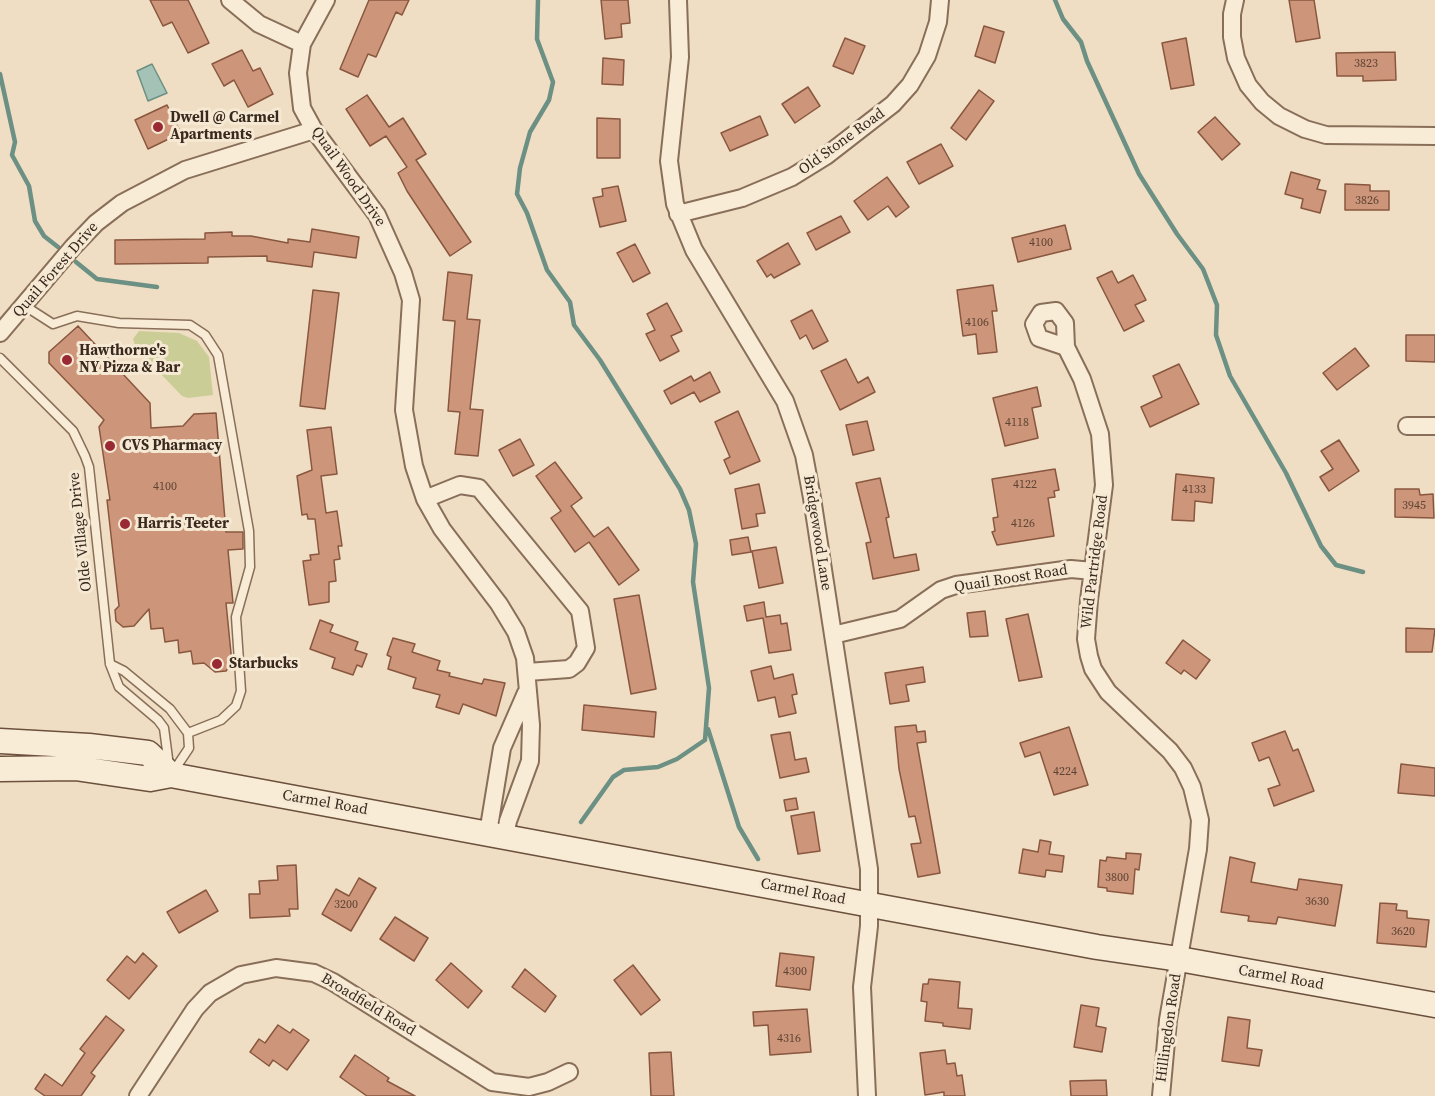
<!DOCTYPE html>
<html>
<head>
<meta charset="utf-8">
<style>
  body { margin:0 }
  canvas { display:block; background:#efdec3 }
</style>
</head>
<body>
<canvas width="1435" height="1096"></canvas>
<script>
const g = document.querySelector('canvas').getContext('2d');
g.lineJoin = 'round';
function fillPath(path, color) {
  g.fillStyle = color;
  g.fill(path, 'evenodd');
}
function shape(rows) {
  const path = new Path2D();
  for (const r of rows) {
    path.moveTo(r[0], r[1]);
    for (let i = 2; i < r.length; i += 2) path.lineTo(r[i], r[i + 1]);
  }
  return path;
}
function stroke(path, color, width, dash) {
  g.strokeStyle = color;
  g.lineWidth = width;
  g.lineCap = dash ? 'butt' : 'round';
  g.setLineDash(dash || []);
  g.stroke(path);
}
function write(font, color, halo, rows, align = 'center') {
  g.font = font + ' "Source Serif 4",serif';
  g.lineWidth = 6;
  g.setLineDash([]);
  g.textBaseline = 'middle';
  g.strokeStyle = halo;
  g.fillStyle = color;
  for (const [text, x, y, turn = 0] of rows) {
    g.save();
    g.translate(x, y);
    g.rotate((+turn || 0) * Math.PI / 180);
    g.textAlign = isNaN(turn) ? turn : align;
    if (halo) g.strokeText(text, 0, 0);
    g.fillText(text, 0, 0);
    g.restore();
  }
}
const green = shape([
  [139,331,179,333,197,341,209,357,213,395,188,398,182,396,136,348,133,339]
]);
const water = shape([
  [152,64,167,93,148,101,137,71,152,64]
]);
const stream = shape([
  [538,0,537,39,553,82,549,100,530,132,520,168,517,194,527,213,547,270,570,302,574,325,600,360,680,489,689,510,696,544,693,582,709,688,705,740,677,759,658,767,624,770,613,777,581,822],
  [1055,0,1063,19,1081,42,1087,61,1139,174,1177,234,1203,269,1217,305,1216,335,1230,376,1286,473,1321,546,1336,565,1363,572],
  [0,74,15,142,12,155,29,186,35,221,44,236,58,247],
  [76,262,97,279,157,287],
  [708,729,739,827,758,859]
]);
const building = shape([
  [150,0,188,0,209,43,188,53,172,22,163,26,150,0],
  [369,0,409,0,402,15,396,12,376,57,368,54,358,77,340,69,369,0],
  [601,0,628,0,630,23,621,24,622,37,605,39,601,0],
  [1289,0,1314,0,1320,38,1296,42,1289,0],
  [984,26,1004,32,995,63,975,56,984,26],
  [845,38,865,46,853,74,833,66,845,38],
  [1186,38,1194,85,1171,89,1162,43,1186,38],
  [242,50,253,71,260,68,273,94,248,107,234,80,224,86,212,64,242,50],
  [1395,52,1396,80,1363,81,1363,76,1337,76,1336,53,1395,52],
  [603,58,624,60,623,85,602,84,603,58],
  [808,87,820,106,795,123,782,104,808,87],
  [979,90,994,101,966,140,951,128,979,90],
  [367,95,389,127,403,118,426,154,416,160,471,242,450,256,407,191,398,173,407,167,386,136,370,146,346,109,367,95],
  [167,105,181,133,148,149,135,120,167,105],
  [760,116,768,135,730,151,721,133,760,116],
  [1215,117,1240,144,1222,160,1198,132,1215,117],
  [597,118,620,119,620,158,597,158,597,118],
  [941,144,953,166,919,184,907,162,941,144],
  [1291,172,1320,180,1317,189,1326,191,1320,213,1301,208,1303,199,1285,194,1291,172],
  [887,177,909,207,896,217,888,206,868,220,854,201,887,177],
  [1345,184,1370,185,1370,191,1389,191,1389,210,1345,210,1345,184],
  [618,186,626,221,600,227,593,198,603,196,602,189,618,186],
  [841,216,850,232,816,250,807,233,841,216],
  [1065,225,1071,249,1018,262,1012,238,1065,225],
  [312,229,359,237,356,258,314,252,312,267,267,261,267,256,208,257,208,263,115,264,115,240,205,239,205,233,232,232,232,236,251,236,288,243,288,239,310,242,312,229],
  [788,243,800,264,774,278,771,274,767,277,757,261,788,243],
  [635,244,650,273,633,282,617,253,635,244],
  [1112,271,1118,283,1133,275,1146,300,1135,305,1144,321,1124,331,1097,278,1112,271],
  [448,272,472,275,467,319,480,320,470,409,483,410,478,456,455,454,460,412,448,411,455,321,443,320,448,272],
  [993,285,997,311,992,311,997,352,978,354,976,334,963,336,957,290,993,285],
  [313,290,339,293,325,409,300,406,313,290],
  [667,303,682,331,671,336,679,351,660,361,646,334,655,330,647,314,667,303],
  [812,310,828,341,813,349,806,335,800,339,791,321,812,310],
  [78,326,150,403,151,428,183,426,194,414,216,413,226,532,243,532,243,549,228,550,233,603,226,603,232,663,226,671,215,672,204,663,193,664,191,651,179,653,178,640,165,642,163,628,151,629,149,609,134,626,123,627,116,621,115,610,119,606,107,500,110,500,99,427,104,420,49,363,49,352,78,326],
  [1406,335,1435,335,1435,362,1406,361,1406,335],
  [1355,348,1369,366,1337,390,1323,373,1355,348],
  [846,359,858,383,868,377,875,392,840,410,821,371,846,359],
  [1179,364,1199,404,1150,427,1141,407,1162,397,1153,376,1179,364],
  [710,372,720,392,700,402,694,392,671,404,664,391,691,376,694,381,710,372],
  [1037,387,1041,406,1032,408,1038,438,1005,446,993,398,1037,387],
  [738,411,760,461,730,474,724,460,730,457,715,422,738,411],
  [867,421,874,450,853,455,846,425,867,421],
  [331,427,337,474,321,476,326,513,337,511,342,546,338,546,340,559,334,560,336,581,329,582,329,602,309,605,303,561,311,560,310,555,319,554,315,519,308,519,307,514,302,515,297,476,312,470,307,430,331,427],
  [520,439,534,465,513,476,499,450,520,439],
  [1339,440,1359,471,1329,491,1320,477,1333,469,1321,451,1339,440],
  [555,462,582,498,571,506,594,537,608,527,639,570,619,585,589,542,575,552,551,518,561,511,536,476,555,462],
  [1055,469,1059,490,1054,491,1055,497,1048,498,1054,536,997,545,992,532,995,531,993,518,998,517,992,479,1055,469],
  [1176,474,1214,478,1212,503,1195,501,1194,521,1172,520,1176,474],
  [880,478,889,517,886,518,894,558,916,554,919,570,873,579,866,543,871,542,856,483,880,478],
  [759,484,765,513,756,514,758,526,742,529,735,489,759,484],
  [1395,489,1419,489,1420,495,1433,494,1434,518,1395,517,1395,489],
  [748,537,751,552,732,555,730,540,748,537],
  [776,547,783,583,759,588,752,551,776,547],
  [639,595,656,689,631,694,614,599,639,595],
  [764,602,766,617,780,615,781,624,787,623,791,650,769,653,763,618,747,621,744,606,764,602],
  [985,611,988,636,970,637,967,613,985,611],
  [1028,614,1042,677,1019,681,1006,619,1028,614],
  [320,620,333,625,330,632,358,642,355,650,367,654,362,667,357,665,353,675,332,668,335,658,310,649,320,620],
  [1406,628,1435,629,1432,652,1406,652,1406,628],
  [393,638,415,644,412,652,440,661,437,670,450,673,449,676,482,684,484,679,505,683,496,716,463,704,459,714,436,707,440,695,413,688,416,678,388,669,391,657,387,655,393,638],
  [1183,640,1210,660,1196,679,1184,670,1181,674,1166,663,1183,640],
  [771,666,774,679,793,674,797,694,792,695,796,713,779,717,775,697,758,701,751,671,771,666],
  [923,667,925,682,906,685,909,701,890,704,885,673,923,667],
  [584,705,656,712,654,737,582,730,584,705],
  [916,725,917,732,925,731,926,742,917,743,940,873,918,877,911,844,921,843,915,816,909,817,899,769,895,727,916,725],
  [1069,727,1088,785,1054,795,1040,752,1025,757,1020,743,1069,727],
  [1285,731,1293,751,1298,749,1314,791,1274,806,1268,789,1280,785,1269,757,1259,761,1252,743,1285,731],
  [790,732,795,760,806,758,809,772,780,778,771,735,790,732],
  [1401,764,1435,768,1435,796,1398,793,1401,764],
  [796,798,798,809,786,811,784,800,796,798],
  [814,812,820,851,798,854,791,816,814,812],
  [1040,840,1051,842,1049,854,1064,856,1062,872,1046,870,1045,877,1019,873,1023,849,1038,852,1040,840],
  [1126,853,1141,854,1139,870,1135,869,1133,894,1107,891,1107,888,1098,887,1100,860,1106,861,1107,857,1126,859,1126,853],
  [1230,857,1255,863,1251,882,1297,890,1299,879,1342,885,1335,926,1278,917,1276,924,1248,921,1249,916,1221,912,1230,857],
  [296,865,298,909,289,909,290,916,250,918,249,894,260,894,259,881,278,880,277,866,296,865],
  [359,878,376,888,351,931,322,914,336,889,349,896,359,878],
  [206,890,218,911,179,933,167,912,206,890],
  [1380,903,1397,904,1396,910,1407,911,1407,918,1429,920,1426,947,1377,943,1380,903],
  [395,917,428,938,414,961,380,939,395,917],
  [143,953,157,966,129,999,107,980,127,956,135,963,143,953],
  [780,953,814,957,810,990,776,986,780,953],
  [451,963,482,991,468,1008,436,980,451,963],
  [633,965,660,1000,641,1015,614,980,633,965],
  [525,969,556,996,545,1012,512,987,525,969],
  [929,979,960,982,958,1008,972,1009,970,1029,943,1026,943,1023,925,1021,927,1002,921,1001,923,984,928,984,929,979],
  [1081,1005,1099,1008,1096,1026,1106,1028,1102,1052,1074,1047,1081,1005],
  [807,1009,811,1052,770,1055,768,1025,754,1026,753,1012,807,1009],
  [106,1016,124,1030,91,1073,95,1076,81,1096,45,1096,35,1089,45,1074,62,1086,85,1053,80,1049,106,1016],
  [1228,1017,1250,1020,1247,1048,1262,1050,1259,1066,1222,1061,1228,1017],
  [278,1025,290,1033,293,1029,309,1040,287,1070,273,1060,269,1066,250,1052,259,1039,265,1043,278,1025],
  [945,1050,947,1064,955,1063,957,1076,962,1075,965,1096,944,1096,944,1092,925,1095,920,1053,945,1050],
  [671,1052,674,1096,651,1096,649,1053,671,1052],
  [355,1055,389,1078,387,1081,415,1096,367,1096,340,1077,355,1055],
  [1106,1080,1107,1096,1071,1096,1070,1081,1106,1080]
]);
const service = shape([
  [25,306,53,324,77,316,119,323,190,325,205,335,218,355,249,531,250,567,236,617,241,691,236,706,221,720,188,733],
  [0,358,73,431,85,456,89,467,110,664,119,687,158,720,164,728,169,766],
  [110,664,124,671,170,709,188,733,189,748,173,772]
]);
const minor = shape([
  [230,0,259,24,302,44],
  [326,0,302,44,298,73,302,108,314,130,377,215,403,273,411,300,404,410,414,466,425,499,442,529,499,604,516,632,525,658,531,725,530,761,508,821,505,836],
  [678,0,680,57,669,161,675,204,694,250,785,401,804,455,812,498,869,869,869,926,862,987,867,1096],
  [1235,0,1232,14,1232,37,1236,58,1248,85,1262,102,1279,116,1305,129,1326,135,1435,136],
  [678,214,742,198,792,177,826,156,893,104,910,85,927,56,938,22,940,0],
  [0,333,73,247,96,223,122,203,185,170,314,130],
  [1066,347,1039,338,1034,324,1041,313,1056,311,1065,323,1066,347,1082,379,1100,434,1104,485,1089,600,1086,639,1089,656,1093,669,1108,692,1170,751,1183,768,1192,787,1200,820,1198,849,1168,1020,1161,1096],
  [1407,426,1435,426],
  [425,499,460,485,479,488,580,611,586,648,577,663,569,669,527,672],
  [833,635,900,619,941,590,956,585,1071,569,1093,571],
  [488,833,502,748,526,693],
  [138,1096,195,1009,210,993,241,975,276,968,314,973,333,982,492,1082,529,1087,548,1082,569,1072]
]);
const secondary = shape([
  [0,741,89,746,148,753,171,775],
  [0,769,75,768,150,779,171,775,1097,947,1179,959,1435,1005]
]);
const markers = [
  [158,127,6,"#992932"],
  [67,360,6,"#992932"],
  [110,446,6,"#992932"],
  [125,524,6,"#992932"],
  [217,664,6,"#992932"]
];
const numberNames = [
  ["3823",1366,64],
  ["3826",1367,201],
  ["4100",1041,243],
  ["4106",977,323],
  ["4118",1017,423],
  ["4122",1025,485],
  ["4100",165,487],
  ["4133",1194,490],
  ["3945",1414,506],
  ["4126",1023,524],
  ["4224",1065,772],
  ["3800",1117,878],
  ["3630",1317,902],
  ["3200",346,905],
  ["3620",1403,932],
  ["4300",795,972],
  ["4316",789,1039]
];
const poiNames = [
  ["Dwell @ Carmel",170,118],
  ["Apartments",170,135],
  ["Hawthorne's",79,351],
  ["NY Pizza & Bar",79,368],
  ["CVS Pharmacy",122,446],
  ["Harris Teeter",137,524],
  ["Starbucks",229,664]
];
const streetNames = [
  ["Old Stone Road",842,142,-36],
  ["Quail Wood Drive",348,177,55],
  ["Quail Forest Drive",56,270,-49],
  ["Olde Village Drive",81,532,-96],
  ["Bridgewood Lane",817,533,81],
  ["Wild Partridge Road",1095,562,-83],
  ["Quail Roost Road",1011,579,-9],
  ["Carmel Road",325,803,10],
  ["Carmel Road",803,892,11],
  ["Carmel Road",1281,978,10],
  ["Broadfield Road",368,1005,31],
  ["Hillingdon Road",1169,1028,-82]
];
fillPath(green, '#cbcd97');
fillPath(water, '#a5c2b7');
stroke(water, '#6c9084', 1.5);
stroke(stream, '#6c9084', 4.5);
fillPath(building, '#cd9579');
stroke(building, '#89573f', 1.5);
stroke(service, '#896f5a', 11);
stroke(minor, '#896f5a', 20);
stroke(secondary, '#6b503d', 27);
stroke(service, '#f9ecd7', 8);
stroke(minor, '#f9ecd7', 16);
stroke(secondary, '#f9ecd7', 24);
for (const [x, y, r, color] of markers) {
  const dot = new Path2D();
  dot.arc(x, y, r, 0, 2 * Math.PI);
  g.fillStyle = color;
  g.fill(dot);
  stroke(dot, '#f6e9d3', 2);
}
write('12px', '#5e4435', null, numberNames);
write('bold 15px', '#39291e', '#f6e9d3', poiNames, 'left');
write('15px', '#39291e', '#f6e9d3', streetNames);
</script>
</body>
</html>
